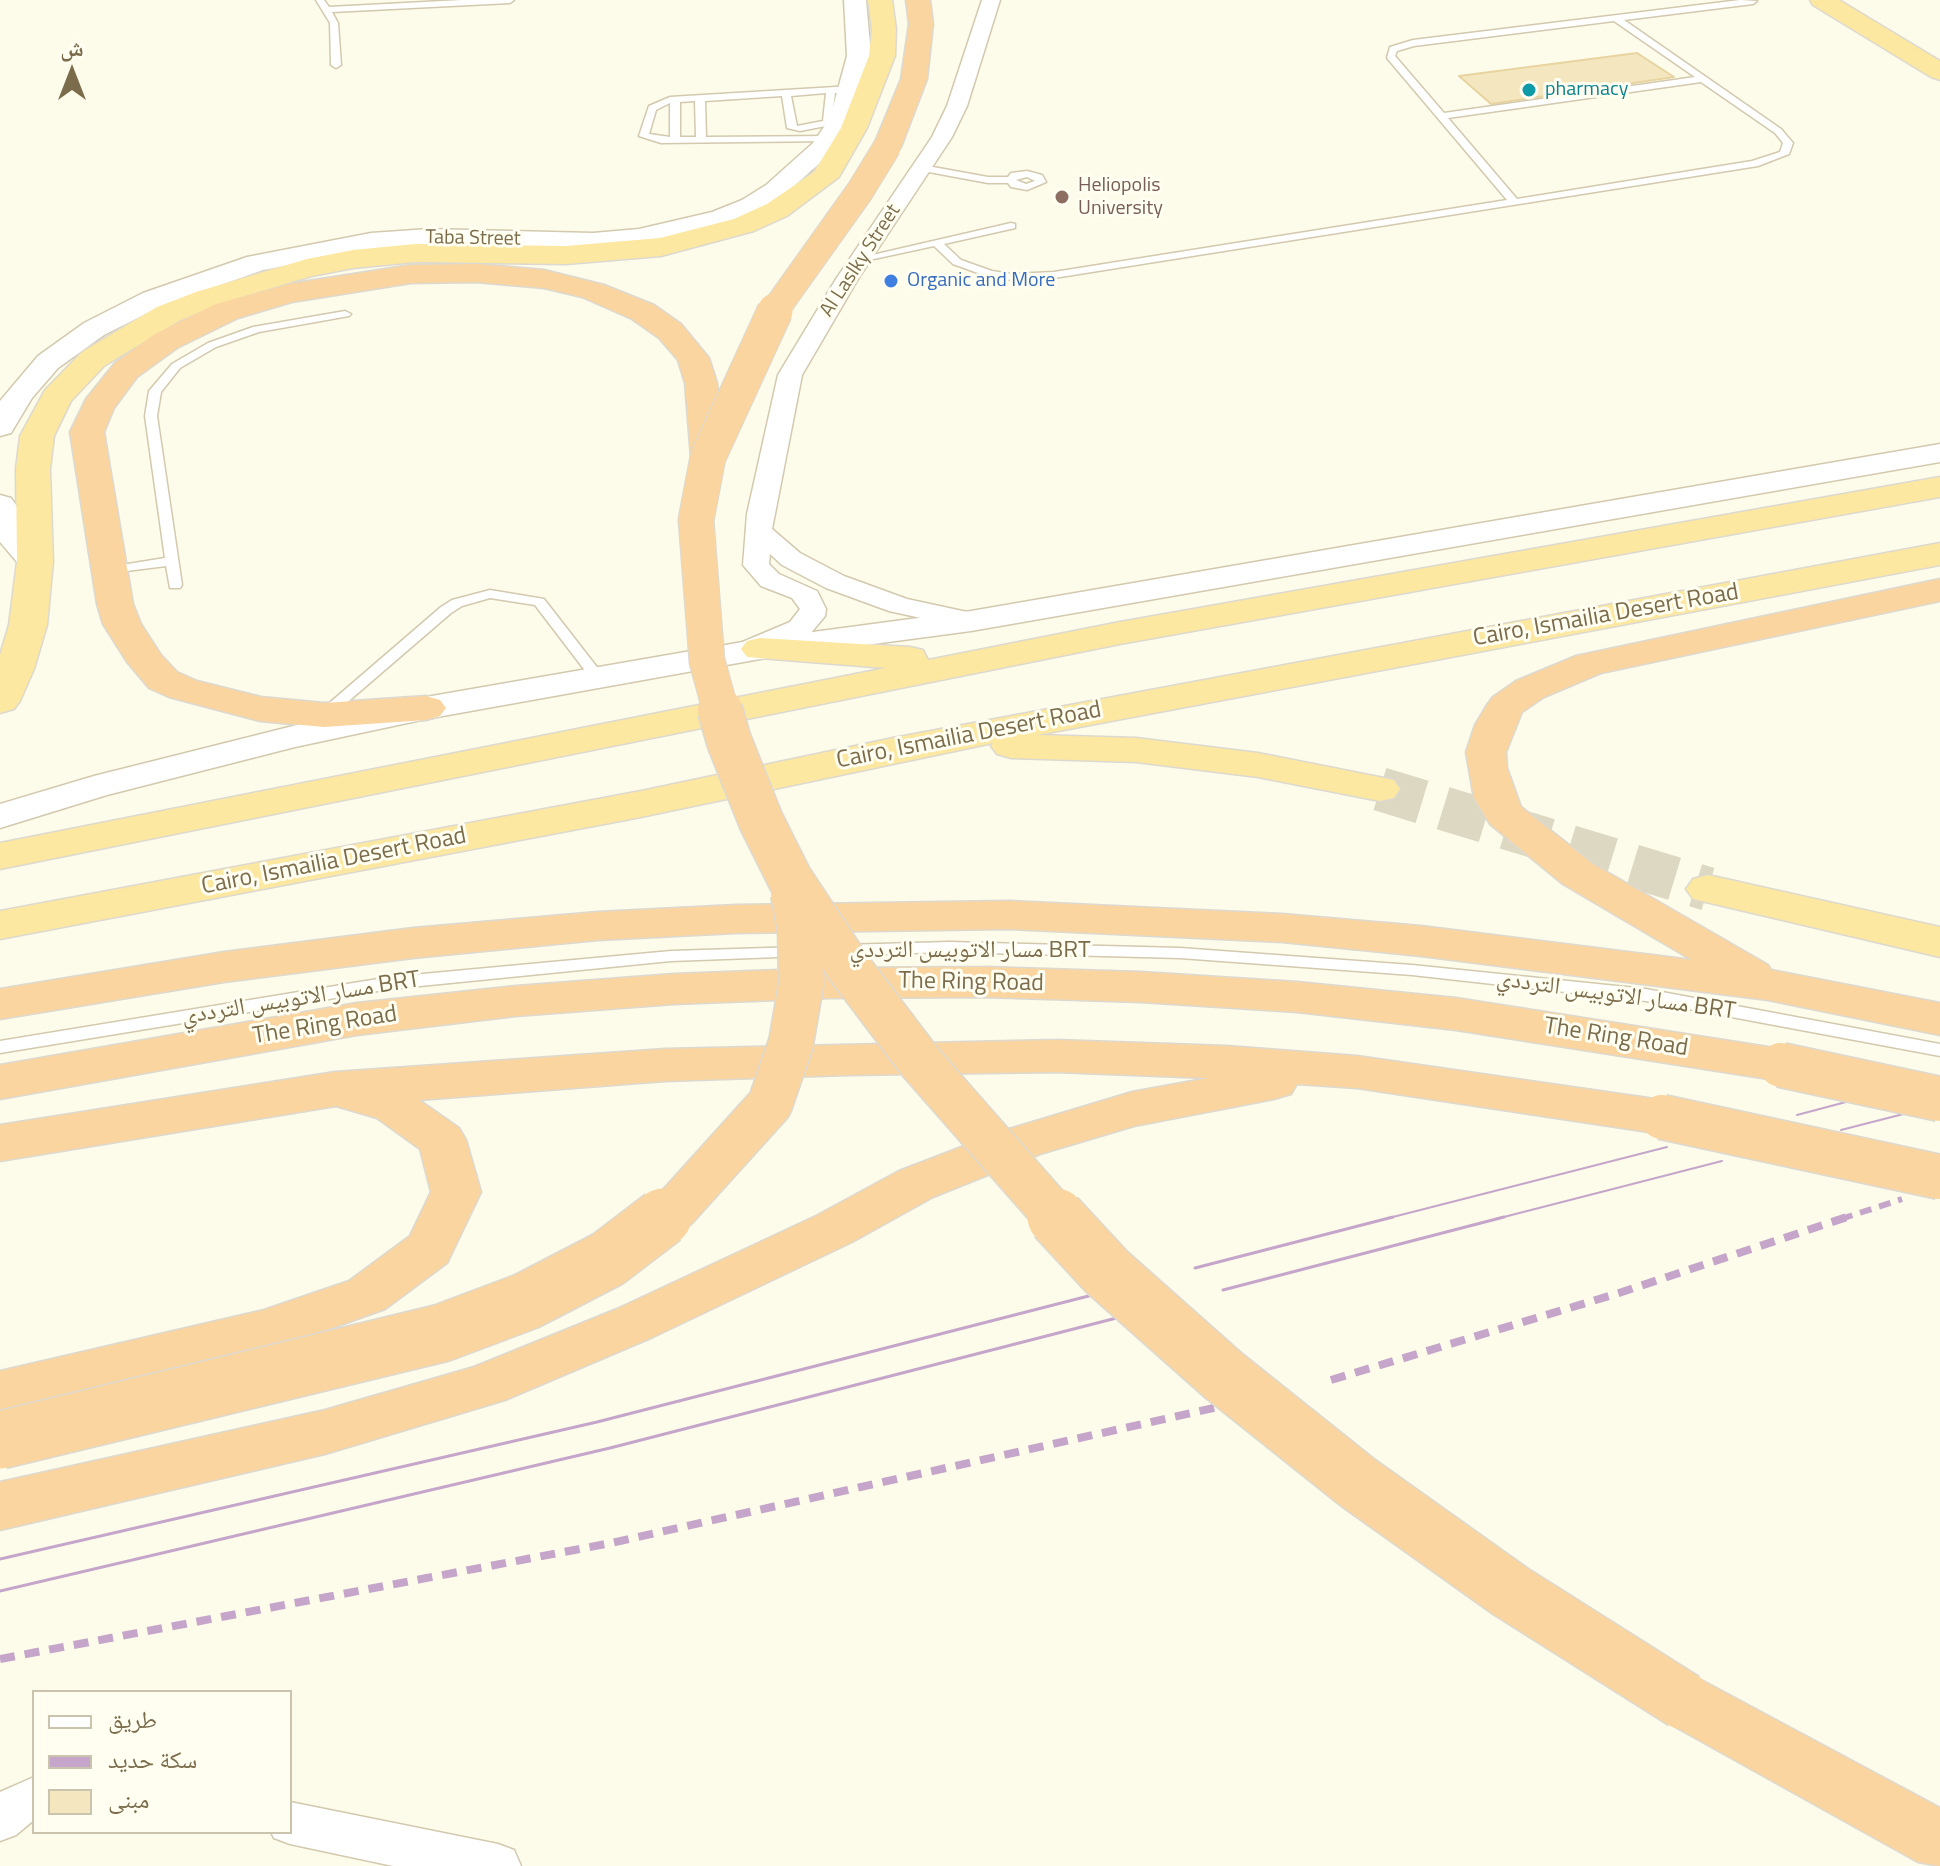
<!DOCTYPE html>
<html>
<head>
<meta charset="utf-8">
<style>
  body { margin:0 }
  #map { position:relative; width:1940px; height:1866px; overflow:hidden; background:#fdfcea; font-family:"Titillium Web","Noto Naskh Arabic",sans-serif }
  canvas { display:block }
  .legend { position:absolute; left:32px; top:1690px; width:260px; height:144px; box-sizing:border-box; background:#fffef1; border:2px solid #cac4af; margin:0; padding:10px 14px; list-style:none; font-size:24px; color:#7b6c4b }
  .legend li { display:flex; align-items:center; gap:16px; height:40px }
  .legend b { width:40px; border:2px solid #cac4af }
  .north { position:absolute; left:32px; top:32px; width:80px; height:80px; -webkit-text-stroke:6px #fffef1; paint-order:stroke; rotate:0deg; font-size:22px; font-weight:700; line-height:32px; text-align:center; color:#7b6c4b }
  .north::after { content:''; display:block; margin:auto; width:28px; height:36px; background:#7b6c4b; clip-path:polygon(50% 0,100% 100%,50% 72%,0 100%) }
</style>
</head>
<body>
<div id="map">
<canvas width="1940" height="1866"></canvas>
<ul class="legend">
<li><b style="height:10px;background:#fff"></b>طريق</li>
<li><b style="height:10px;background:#c5a6ca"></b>سكة حديد</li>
<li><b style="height:22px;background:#f4e7c0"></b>مبنى</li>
</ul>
<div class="north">ش</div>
</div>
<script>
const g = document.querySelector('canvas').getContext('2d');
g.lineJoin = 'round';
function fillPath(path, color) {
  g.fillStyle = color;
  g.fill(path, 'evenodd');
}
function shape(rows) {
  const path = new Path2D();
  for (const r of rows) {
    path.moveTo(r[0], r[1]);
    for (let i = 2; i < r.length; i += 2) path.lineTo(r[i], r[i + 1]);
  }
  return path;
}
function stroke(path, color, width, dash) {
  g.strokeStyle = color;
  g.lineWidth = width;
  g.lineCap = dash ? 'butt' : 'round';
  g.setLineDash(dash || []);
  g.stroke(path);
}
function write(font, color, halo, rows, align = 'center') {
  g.font = font + ' "Titillium Web","Noto Naskh Arabic",sans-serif';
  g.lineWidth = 6;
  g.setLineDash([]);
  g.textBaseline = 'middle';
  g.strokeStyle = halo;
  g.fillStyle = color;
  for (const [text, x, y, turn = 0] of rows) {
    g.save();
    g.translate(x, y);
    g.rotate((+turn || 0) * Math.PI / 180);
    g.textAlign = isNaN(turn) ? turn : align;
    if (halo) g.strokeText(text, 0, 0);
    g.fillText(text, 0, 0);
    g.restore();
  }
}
const building = shape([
  [1637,53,1674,77,1491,104,1459,76,1637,53]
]);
const trunkTunnel = shape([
  [1380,789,1708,889]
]);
const service = shape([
  [316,0,324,0,329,7,462,0,514,0,510,3,332,12,338,23,341,65,336,68,331,65,330,23,316,0],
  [1740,0,1757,1,1753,4,1624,20,1781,129,1793,143,1789,154,1758,166,1054,278,1012,280,986,276,953,264,934,246,860,262,855,259,1011,223,1015,224,1015,228,944,244,961,260,992,271,1012,274,1054,272,1507,200,1387,58,1390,47,1413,40,1740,0],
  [1614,21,1695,77,1444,113,1395,56,1397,51,1414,46,1614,21],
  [1701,82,1775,133,1783,143,1780,152,1752,161,1517,199,1448,118,1701,82],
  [852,86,857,89,855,91,835,93,831,125,800,131,787,128,782,96,705,101,706,137,834,136,836,138,831,141,661,143,639,136,649,106,670,97,852,86],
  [826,93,823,121,797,126,791,96,826,93],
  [695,101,696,137,680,137,680,102,695,101],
  [670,103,670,137,649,134,656,110,670,103],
  [922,165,988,177,1008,177,1011,173,1027,171,1042,175,1046,182,1027,190,1011,187,1008,183,988,183,918,170,917,168,922,165],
  [1027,177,1035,181,1026,184,1016,180,1027,177],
  [345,311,351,314,349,316,259,332,216,347,180,368,161,392,157,416,182,585,180,588,170,588,166,566,103,574,103,568,165,558,145,416,149,391,172,364,208,343,253,327,345,311],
  [490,590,544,599,603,675,605,678,603,681,593,681,535,605,490,598,462,606,451,613,329,718,319,718,317,715,319,712,441,607,452,600,490,590],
  [949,942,1180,948,1412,965,1646,989,1940,1044,1940,1056,1646,1001,1412,975,1180,958,949,952,843,955,835,950,843,945,949,942],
  [800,947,808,952,806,956,671,961,390,989,0,1053,0,1041,390,977,671,951,800,947]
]);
const minor = shape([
  [982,0,1000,0,967,106,952,137,858,279,802,375,772,529,800,553,844,576,907,599,981,615,985,621,981,627,971,629,889,611,826,588,782,565,770,554,769,564,779,574,817,591,826,609,825,616,810,634,753,658,743,660,733,658,729,652,733,646,790,622,800,609,792,598,761,586,743,565,747,514,778,375,836,279,932,137,947,106,982,0],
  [34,1777,34,1820,16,1835,0,1841,0,1792,34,1777],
  [290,1802,498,1844,514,1850,521,1866,393,1866,290,1844,274,1838,271,1832,290,1832,290,1802]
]);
const tertiary = shape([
  [844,0,866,0,871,56,854,118,831,153,784,195,760,210,729,224,639,245,593,249,429,245,371,249,263,270,163,305,104,335,58,368,32,398,11,433,0,436,0,401,38,356,84,323,143,293,247,257,371,233,429,229,593,233,639,229,712,212,742,200,766,185,813,143,830,118,847,56,844,0],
  [1940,444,1940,462,971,631,760,659,426,719,295,747,107,795,0,828,0,804,94,776,293,726,426,697,760,639,971,611,1940,444],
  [0,495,11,498,16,505,26,532,51,562,47,569,35,572,23,569,0,542,0,495]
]);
const trunk = shape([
  [868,0,892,0,896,29,895,56,867,128,839,177,787,216,754,231,661,256,566,264,415,262,353,268,312,276,218,304,179,321,104,366,71,401,54,436,50,469,53,562,47,625,34,669,20,701,14,709,0,713,0,655,9,625,17,562,16,469,20,436,45,390,82,352,157,307,196,292,307,259,353,250,415,244,566,246,660,238,734,219,767,204,814,172,841,128,869,56,872,29,868,0],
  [1810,0,1839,0,1940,61,1940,80,1931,77,1813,5,1810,0],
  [1940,477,1940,497,1120,644,0,869,0,843,886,668,747,657,741,649,747,641,760,638,910,647,923,650,928,660,1120,622,1940,477],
  [1940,543,1940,565,1037,735,1136,738,1258,753,1394,780,1400,789,1394,798,1380,801,1258,777,1136,762,1011,758,997,754,991,746,993,743,641,817,0,939,0,911,641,791,893,738,1940,543],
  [1708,875,1940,927,1940,957,1693,899,1686,889,1693,879,1708,875]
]);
const motorway = shape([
  [906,0,930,0,933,24,927,79,901,147,897,153,887,155,877,153,873,147,901,79,909,24,906,0],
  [476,264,544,270,604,285,654,305,681,324,709,358,717,383,725,457,720,464,708,467,696,464,691,457,685,383,678,360,659,338,632,319,582,297,544,288,476,282,411,283,292,302,238,318,177,348,137,377,114,408,104,432,133,604,141,624,161,655,177,672,197,681,261,697,324,703,426,696,440,700,446,708,440,716,426,720,324,727,260,721,169,697,149,688,127,662,103,624,97,604,70,432,86,399,115,363,155,334,216,304,289,284,411,265,476,264],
  [1940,579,1940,601,1601,673,1544,697,1522,712,1506,752,1507,768,1521,807,1593,864,1768,965,1771,970,1940,1003,1940,1035,1768,1000,1421,956,1282,942,1009,929,736,933,598,940,413,958,224,982,0,1019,0,989,224,952,413,928,598,912,736,905,1009,901,1282,914,1421,926,1692,960,1563,884,1490,824,1474,798,1466,752,1475,725,1487,705,1493,697,1516,681,1576,656,1940,579],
  [985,967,1141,972,1297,982,1456,998,1781,1049,1798,1053,1804,1065,1798,1077,1781,1081,1456,1030,1297,1012,1141,1002,985,997,830,998,674,1004,516,1016,357,1035,0,1099,0,1065,357,1003,516,986,674,974,830,968,985,967],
  [1056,1040,1227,1046,1357,1056,1662,1100,1679,1105,1686,1117,1679,1129,1662,1134,1357,1088,1297,1084,1291,1094,1274,1099,1134,1126,1040,1154,933,1197,852,1242,653,1337,505,1400,325,1454,0,1530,0,1482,325,1410,474,1367,617,1309,816,1216,899,1171,1006,1130,1132,1092,1209,1078,1056,1072,848,1075,665,1081,419,1100,459,1128,466,1140,481,1192,447,1263,385,1309,268,1351,0,1415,0,1371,264,1310,349,1281,410,1236,431,1192,420,1149,377,1118,336,1106,0,1161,0,1125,335,1072,665,1049,1056,1040],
  [1684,1674,1705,1682,1940,1808,1940,1866,1918,1862,1663,1720,1654,1701,1663,1682,1684,1674]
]);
const tramFar1 = shape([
  [1797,1115,1861,1098],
  [1841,1130,1923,1109],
  [1385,1219,1667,1147],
  [1496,1219,1722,1161]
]);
const tram = shape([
  [1195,1268,1393,1217],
  [1223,1290,1504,1217],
  [0,1559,597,1422,1108,1291],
  [0,1591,610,1448,1136,1313]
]);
const railFar1 = shape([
  [1841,1219,1902,1199]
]);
const rail = shape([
  [1331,1380,1619,1293,1847,1217],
  [0,1659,611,1543,1236,1403]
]);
const motorwayBridgeFar3 = shape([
  [773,313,860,191,887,147]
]);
const motorwayBridgeFar2 = shape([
  [721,712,707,661,696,520,708,457,775,311]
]);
const motorwayBridgeFar1 = shape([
  [720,710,729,741,761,821,790,879,849,968,921,1063,1058,1219],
  [1781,1065,1940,1099],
  [1662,1117,1940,1177],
  [661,1219,677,1207,770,1104,791,1043,801,985,800,930,793,893]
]);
const motorwayBridge = shape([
  [1056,1217,1107,1272,1223,1375,1357,1482,1510,1591,1684,1701],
  [0,1440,442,1333,527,1301,608,1259,663,1217]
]);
const markers = [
  [1529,90,8,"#0f9aa8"],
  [1062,197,8,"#8d6e63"],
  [891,281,8,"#3f7fe0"]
];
const farCulturenames = [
  ["pharmacy",1545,90]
];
const farEducationnames = [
  ["Heliopolis",1078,186],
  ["University",1078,209]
];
const farStreetnames = [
  ["Taba Street",473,239,1],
  ["Al Laslky Street",861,261,-57]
];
const farShopnames = [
  ["Organic and More",907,281]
];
const streetNames = [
  ["Cairo, Ismailia Desert Road",1606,616,-10],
  ["Cairo, Ismailia Desert Road",969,736,-11],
  ["Cairo, Ismailia Desert Road",334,862,-11],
  ["مسار الاتوبيس الترددي BRT",970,951],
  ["The Ring Road",971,983,1],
  ["مسار الاتوبيس الترددي BRT",1616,996,8],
  ["مسار الاتوبيس الترددي BRT",301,999,-9],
  ["The Ring Road",325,1026,-9],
  ["The Ring Road",1616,1038,9]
];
fillPath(building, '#f4e7c0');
stroke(building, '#e8d4a0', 2);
stroke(trunkTunnel, '#dcd8c2', 44, [44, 22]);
stroke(service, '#d2c9ae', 3);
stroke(minor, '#d2c9ae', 3);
stroke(tertiary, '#d2c9ae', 3);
stroke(trunk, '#ddd9d0', 3);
stroke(motorway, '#ddd9d0', 3);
fillPath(service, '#fff');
fillPath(minor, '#fff');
fillPath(tertiary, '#fff');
fillPath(trunk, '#fce8a0');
fillPath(motorway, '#fad59f');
stroke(tramFar1, '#c5a6ca', 2);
stroke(tram, '#c5a6ca', 3);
stroke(railFar1, '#c5a6ca', 6, [12, 8]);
stroke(rail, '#c5a6ca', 8, [15, 10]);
stroke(motorwayBridgeFar3, '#ddd9d0', 29, []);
stroke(motorwayBridgeFar2, '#ddd9d0', 37, []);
stroke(motorwayBridgeFar1, '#ddd9d0', 47, []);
stroke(motorwayBridge, '#ddd9d0', 60, []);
stroke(motorwayBridgeFar3, '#fad59f', 27);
stroke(motorwayBridgeFar2, '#fad59f', 35);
stroke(motorwayBridgeFar1, '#fad59f', 44);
stroke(motorwayBridge, '#fad59f', 57);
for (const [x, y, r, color] of markers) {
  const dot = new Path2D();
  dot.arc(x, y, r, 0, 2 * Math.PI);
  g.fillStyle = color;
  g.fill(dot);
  stroke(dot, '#fffef1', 3);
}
write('20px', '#0d838f', '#fffef1', farCulturenames, 'left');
write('20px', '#785e54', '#fffef1', farEducationnames, 'left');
write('20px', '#7b6c4b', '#fffef1', farStreetnames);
write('20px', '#366cbe', '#fffef1', farShopnames, 'left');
write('24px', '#7b6c4b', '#fffef1', streetNames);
</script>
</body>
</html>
